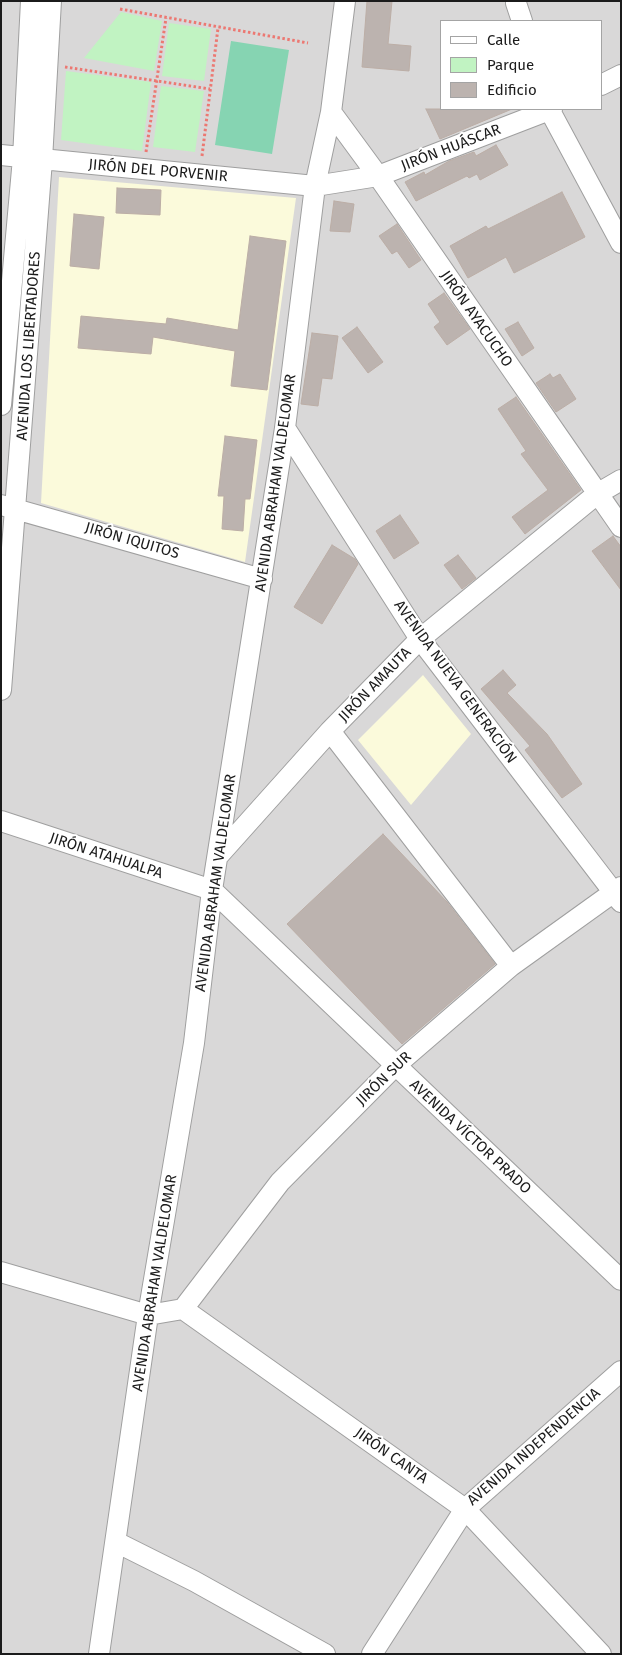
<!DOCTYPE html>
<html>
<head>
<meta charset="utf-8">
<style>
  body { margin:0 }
  #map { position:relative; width:622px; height:1655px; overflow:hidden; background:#ece8e2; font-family:"Fira Sans",sans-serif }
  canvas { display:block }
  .frame { position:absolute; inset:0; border:2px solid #1b1b1b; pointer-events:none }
  .legend { position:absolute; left:440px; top:20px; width:162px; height:90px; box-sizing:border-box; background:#fff; border:1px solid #a4a4a4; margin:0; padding:6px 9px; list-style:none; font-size:15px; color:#1b1b1b }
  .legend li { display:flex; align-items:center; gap:10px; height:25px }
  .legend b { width:25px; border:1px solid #a4a4a4 }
</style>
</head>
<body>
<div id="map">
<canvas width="622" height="1655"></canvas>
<div class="frame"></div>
<ul class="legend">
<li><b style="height:6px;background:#fff"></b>Calle</li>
<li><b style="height:14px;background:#c1f3c2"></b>Parque</li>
<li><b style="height:14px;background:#bcb3af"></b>Edificio</li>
</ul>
</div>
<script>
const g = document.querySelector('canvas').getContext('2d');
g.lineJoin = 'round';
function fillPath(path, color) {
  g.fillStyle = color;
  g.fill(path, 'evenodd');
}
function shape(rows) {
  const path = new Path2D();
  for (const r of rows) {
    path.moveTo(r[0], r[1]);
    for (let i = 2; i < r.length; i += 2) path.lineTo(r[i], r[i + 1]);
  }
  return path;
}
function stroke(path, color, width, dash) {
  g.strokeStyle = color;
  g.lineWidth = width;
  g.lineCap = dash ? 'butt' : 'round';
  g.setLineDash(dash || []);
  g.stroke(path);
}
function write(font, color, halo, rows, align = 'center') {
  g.font = font + ' "Fira Sans",sans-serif';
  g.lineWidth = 4;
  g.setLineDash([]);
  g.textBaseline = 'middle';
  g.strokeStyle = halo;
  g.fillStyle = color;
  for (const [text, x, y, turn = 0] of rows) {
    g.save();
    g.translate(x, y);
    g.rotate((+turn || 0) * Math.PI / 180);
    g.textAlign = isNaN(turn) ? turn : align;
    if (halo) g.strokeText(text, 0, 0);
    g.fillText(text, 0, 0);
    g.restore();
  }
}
const residential = shape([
  [1,1,621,1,621,1654,1,1654],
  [441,21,601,21,601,109,441,109]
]);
const education = shape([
  [59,177,296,198,245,562,41,503],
  [423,675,471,734,411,805,358,740]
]);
const park = shape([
  [121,12,162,21,154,71,84,58],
  [169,23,211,29,204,81,162,76],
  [66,71,151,82,142,151,61,140],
  [161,86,204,91,195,152,153,147]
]);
const pitch = shape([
  [231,41,289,50,272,154,215,145]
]);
const building = shape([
  [367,1,392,1,388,44,411,46,409,71,362,67,367,1],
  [426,109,512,109,440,139,426,109],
  [496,145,508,165,480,180,477,174,469,178,467,176,416,201,405,182,424,172,425,175,449,161,474,152,476,156,496,145],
  [117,188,161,190,160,215,116,213,117,188],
  [562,192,585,237,514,273,506,257,468,278,450,246,486,226,488,229,562,192],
  [334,201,354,204,350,232,330,231,334,201],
  [74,214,104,217,99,269,70,266,74,214],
  [397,224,421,260,409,268,397,251,392,254,379,236,397,224],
  [250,236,286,241,267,390,231,386,235,351,153,337,151,354,78,348,81,316,166,324,167,318,238,330,250,236],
  [444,293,470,329,447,345,434,327,440,322,428,304,444,293],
  [518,322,534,348,522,356,505,329,518,322],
  [357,327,383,362,368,373,342,338,357,327],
  [312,333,338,336,332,379,322,378,318,406,301,404,312,333],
  [550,374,553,378,560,374,576,399,556,412,536,383,550,374],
  [516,397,581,490,525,534,512,517,548,490,521,454,526,451,498,409,516,397],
  [225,436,257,440,250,499,245,499,243,531,222,529,224,496,218,496,225,436],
  [400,515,419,543,394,559,376,531,400,515],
  [613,536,621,547,621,590,592,551,613,536],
  [332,545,355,559,358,564,322,624,294,607,332,545],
  [458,555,476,578,462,589,444,565,458,555],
  [503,670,516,685,507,693,547,734,582,784,562,798,525,750,530,746,481,689,503,670],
  [383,834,447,902,495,964,402,1044,287,924,383,834]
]);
const path = shape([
  [120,9,308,43],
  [65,67,210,89],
  [146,152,166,18],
  [202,156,218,28]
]);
const minor = shape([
  [516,3,522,21],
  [601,85,621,75],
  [549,109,621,243],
  [331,112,378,176,621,527],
  [1,155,315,186,378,176,552,109],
  [1,405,23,158,31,1],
  [285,428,420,639,621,902],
  [1,505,262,579],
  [1,690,42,160,51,1],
  [330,731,511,966],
  [1,821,212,890,621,1280],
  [219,855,330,731,420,639,597,494,621,480],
  [1,1272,148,1315,183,1309,465,1509,601,1654],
  [183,1309,280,1182,395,1066,511,966,621,887],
  [116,1542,194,1581,325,1654],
  [99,1654,148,1315,194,1043,212,890,285,428,315,186,331,112,345,1],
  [372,1654,465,1509,621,1371]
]);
const streetNames = [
  ["JIRÓN HUÁSCAR",451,148,-21],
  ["JIRÓN DEL PORVENIR",158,171,5],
  ["JIRÓN AYACUCHO",476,319,55],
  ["AVENIDA LOS LIBERTADORES",29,346,-86],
  ["AVENIDA ABRAHAM VALDELOMAR",276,483,-82],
  ["JIRÓN IQUITOS",132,541,16],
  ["AVENIDA NUEVA GENERACIÓN",455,682,54],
  ["JIRÓN AMAUTA",375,685,-46],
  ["JIRÓN ATAHUALPA",106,856,18],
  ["AVENIDA ABRAHAM VALDELOMAR",216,883,-82],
  ["JIRÓN SUR",384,1079,-44],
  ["AVENIDA VÍCTOR PRADO",470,1137,43],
  ["AVENIDA ABRAHAM VALDELOMAR",155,1283,-81],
  ["AVENIDA INDEPENDENCIA",534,1447,-41],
  ["JIRÓN CANTA",391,1456,35]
];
fillPath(residential, '#d9d8d8');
fillPath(education, '#fbfadb');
fillPath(park, '#c1f3c2');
fillPath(pitch, '#86d4b2');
fillPath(building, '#bcb3af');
stroke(building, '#bcaea6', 1);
stroke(minor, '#9f9f9f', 22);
stroke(path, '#ec7872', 3, [2.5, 2.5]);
stroke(minor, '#fff', 20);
write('15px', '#1b1b1b', '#fff', streetNames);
</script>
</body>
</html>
